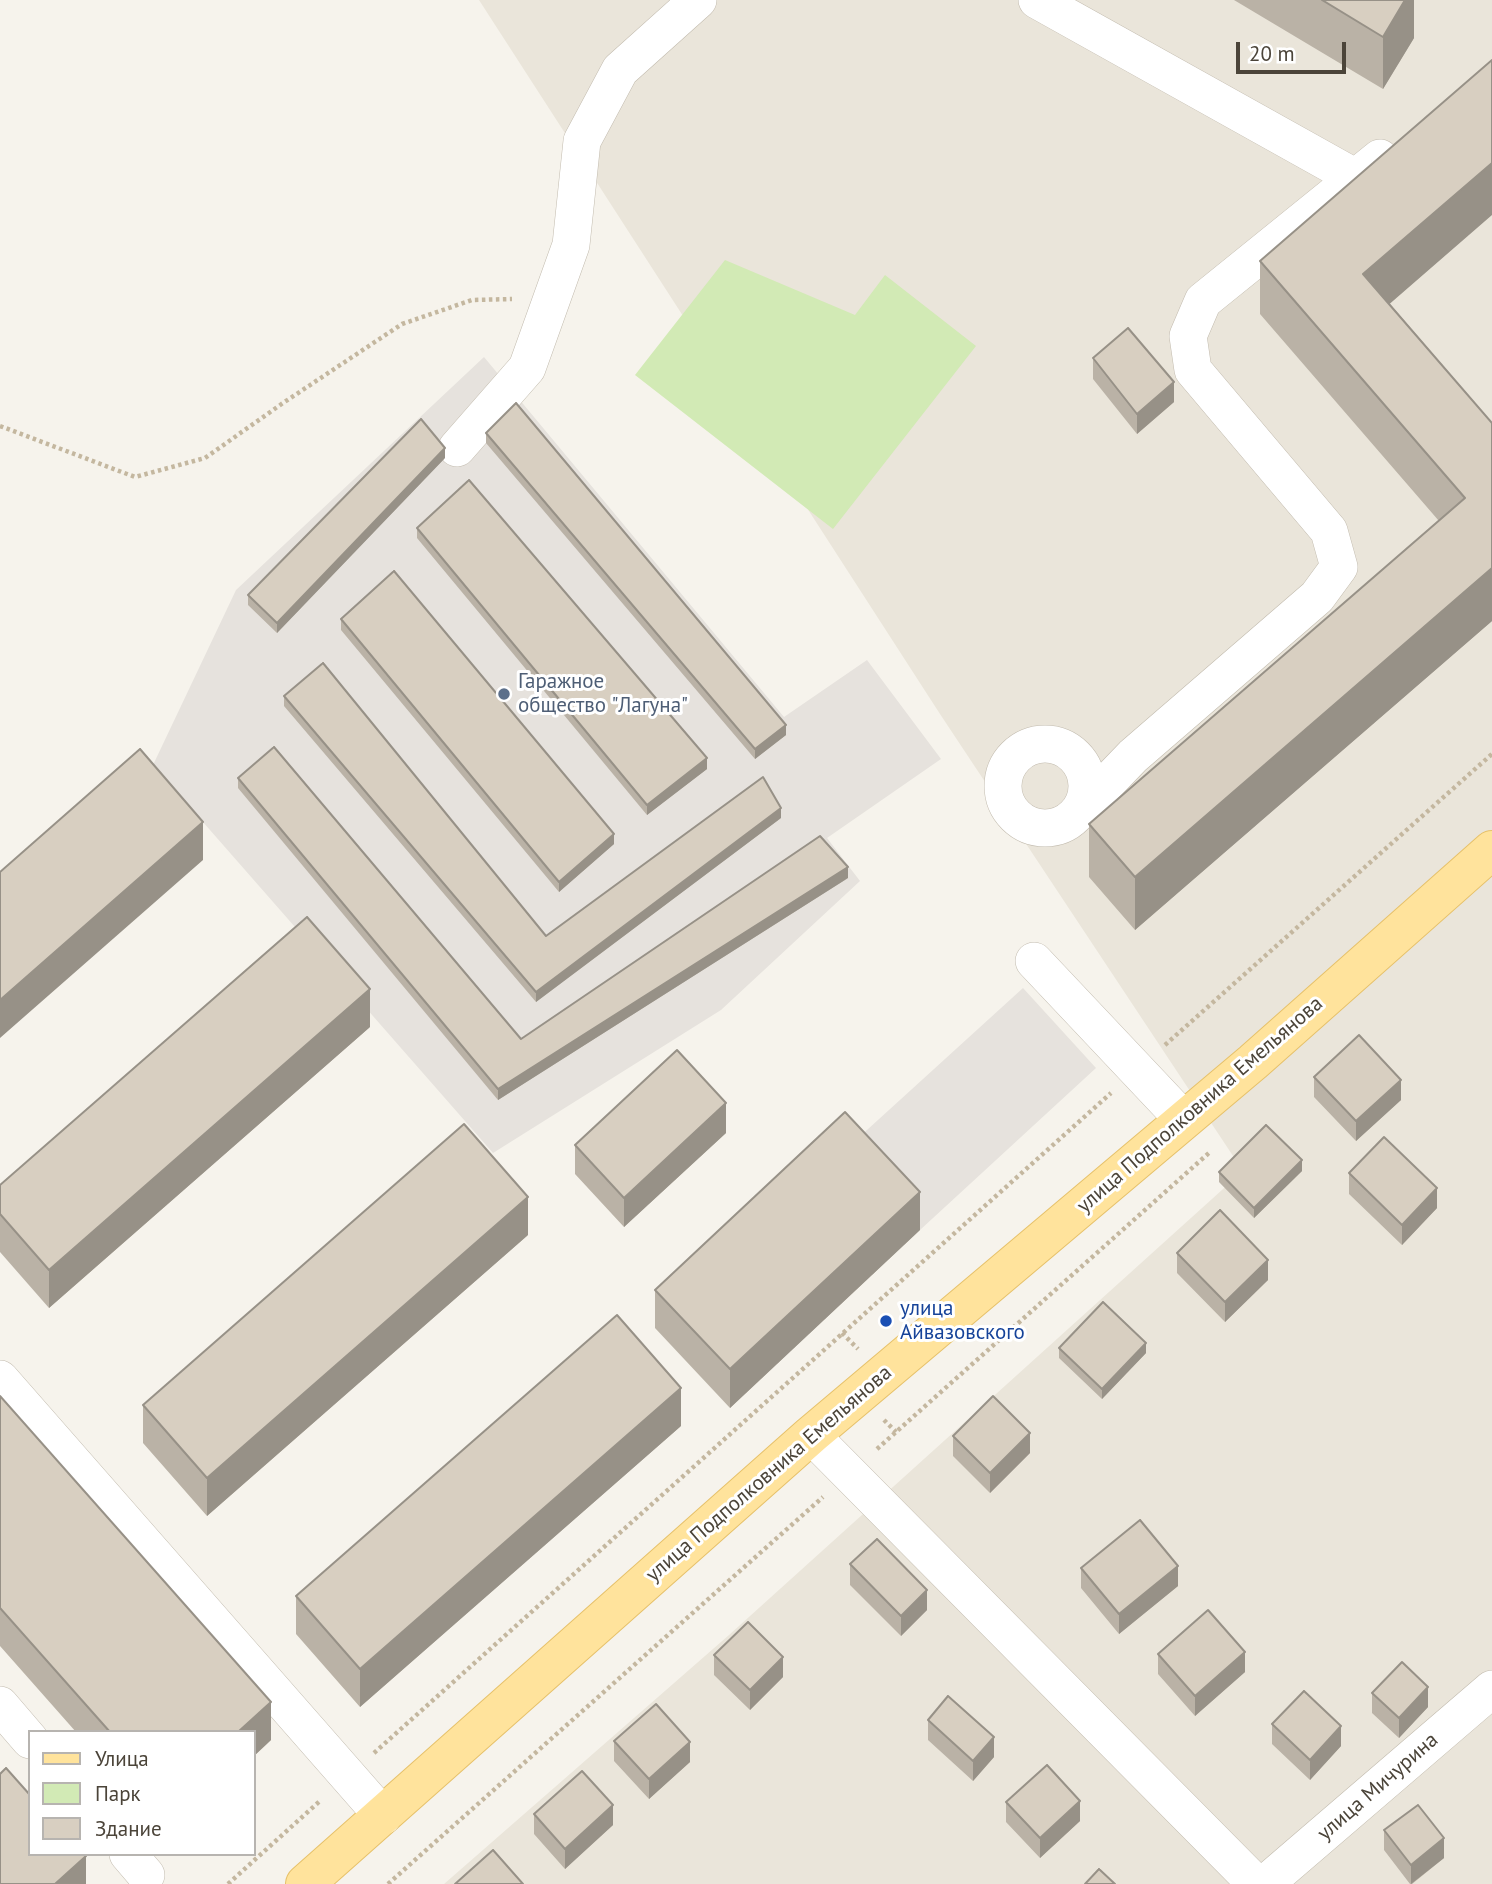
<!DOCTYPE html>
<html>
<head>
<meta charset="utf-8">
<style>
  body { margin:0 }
  #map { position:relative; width:1492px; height:1884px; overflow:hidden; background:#f6f3ec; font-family:"PT Sans",sans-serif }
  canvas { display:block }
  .legend { position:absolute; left:28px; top:1730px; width:228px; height:126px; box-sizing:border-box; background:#fff; border:2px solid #b7b4b0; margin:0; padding:9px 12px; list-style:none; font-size:21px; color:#4b4439 }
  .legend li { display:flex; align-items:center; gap:14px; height:35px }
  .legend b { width:35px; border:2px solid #b7b4b0 }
  .scale { position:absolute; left:1236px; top:42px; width:110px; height:32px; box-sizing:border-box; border:4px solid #4b4439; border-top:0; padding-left:9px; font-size:21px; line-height:24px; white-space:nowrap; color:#4b4439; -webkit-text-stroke:5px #fff; paint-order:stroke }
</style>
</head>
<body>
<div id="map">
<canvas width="1492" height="1884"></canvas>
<ul class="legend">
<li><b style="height:9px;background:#ffe39c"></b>Улица</li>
<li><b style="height:19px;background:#d2eab5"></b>Парк</li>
<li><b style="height:19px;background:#d8cfc1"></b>Здание</li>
</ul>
<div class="scale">20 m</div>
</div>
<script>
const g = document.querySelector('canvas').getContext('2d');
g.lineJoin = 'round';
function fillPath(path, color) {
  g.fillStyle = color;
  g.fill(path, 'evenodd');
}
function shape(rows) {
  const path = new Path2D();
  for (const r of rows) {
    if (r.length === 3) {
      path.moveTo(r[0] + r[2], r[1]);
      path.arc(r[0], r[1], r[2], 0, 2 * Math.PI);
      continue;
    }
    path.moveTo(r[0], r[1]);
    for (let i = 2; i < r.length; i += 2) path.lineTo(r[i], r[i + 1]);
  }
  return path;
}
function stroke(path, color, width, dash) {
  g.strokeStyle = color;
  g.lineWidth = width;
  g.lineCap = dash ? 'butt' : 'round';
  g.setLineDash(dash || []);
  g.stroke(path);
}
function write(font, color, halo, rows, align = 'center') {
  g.font = font + ' "PT Sans",sans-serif';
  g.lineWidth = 6;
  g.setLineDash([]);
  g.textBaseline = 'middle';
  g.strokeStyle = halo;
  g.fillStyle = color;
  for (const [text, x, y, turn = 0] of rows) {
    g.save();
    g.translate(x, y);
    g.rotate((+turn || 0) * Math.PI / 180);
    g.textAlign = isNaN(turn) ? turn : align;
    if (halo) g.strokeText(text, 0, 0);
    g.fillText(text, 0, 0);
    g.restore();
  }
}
const residential = shape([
  [479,0,1492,0,1492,1884,444,1884,729,1635,1243,1171,940,714]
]);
const industrial = shape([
  [484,357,784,717,867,660,941,759,827,838,860,881,721,1010,493,1153,153,765,236,590],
  [1023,988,1096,1068,920,1230,845,1150]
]);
const green = shape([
  [725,260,855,315,885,275,976,346,833,529,635,375]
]);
const path = shape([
  [0,426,135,477,205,458,283,403,402,324,472,300,512,299],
  [1165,1045,1492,754],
  [842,1333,858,1349],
  [884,1420,896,1432],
  [877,1449,1210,1152],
  [374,1753,1111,1093],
  [228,1884,321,1800],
  [388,1884,823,1497]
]);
const minor = shape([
  [1037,0,1356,178],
  [457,448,527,368,571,245,582,141,620,70,698,0],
  [1045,786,42],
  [1081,810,1133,756,1317,597,1339,567,1329,531,1193,370,1188,336,1203,301,1380,158],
  [1034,961,1184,1120],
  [0,1379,383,1816],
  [811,1435,1256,1884],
  [0,1705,30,1740],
  [128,1854,146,1875],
  [1265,1884,1492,1689]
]);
const major = shape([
  [305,1884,811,1435,1253,1062,1492,850]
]);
const wall = shape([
  [1234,0,1414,0,1414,38,1383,89],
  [1260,261,1390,304,1492,423,1492,621,1135,930,1089,877,1089,824,1439,521,1260,314],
  [1093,358,1174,402,1137,434,1093,379],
  [486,433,786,735,755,759,486,443],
  [445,458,277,633,248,605,248,595],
  [417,528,707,769,647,815,417,538],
  [341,619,614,844,559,892,341,630],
  [284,696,546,936,781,818,536,1002,284,706],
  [238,778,521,1039,848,878,498,1100,238,788],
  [370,1027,49,1308,0,1252,0,1185],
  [1314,1077,1401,1100,1356,1141,1314,1097],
  [726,1133,624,1227,575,1174,575,1145],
  [1302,1171,1254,1218,1219,1182,1219,1172],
  [1349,1173,1437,1208,1402,1245,1349,1194],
  [920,1230,730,1408,655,1328,655,1290],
  [528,1235,207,1516,143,1443,143,1405],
  [1177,1253,1268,1280,1225,1322,1177,1273],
  [1059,1348,1146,1353,1102,1399,1059,1358],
  [0,1396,271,1740,254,1756,254,1732,76,1732,0,1646],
  [681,1426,360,1707,296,1634,296,1596],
  [953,1436,1030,1453,990,1493,953,1456],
  [850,1564,927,1610,901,1636,850,1585],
  [1081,1568,1178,1586,1119,1634,1081,1588],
  [1158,1654,1245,1672,1195,1716,1158,1674],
  [714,1655,783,1677,750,1710,714,1675],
  [1372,1693,1428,1707,1399,1738,1372,1713],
  [928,1720,994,1757,973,1781,928,1740],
  [1272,1724,1341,1746,1310,1780,1272,1744],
  [614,1741,690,1762,649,1799,614,1761],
  [1006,1802,1080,1821,1040,1858,1006,1822],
  [534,1814,613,1825,565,1869,534,1834],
  [1384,1830,1444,1858,1412,1884,1410,1884,1384,1850]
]);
const shadedWall = shape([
  [1405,0,1414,0,1414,38,1383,89,1383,37],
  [1492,163,1492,215,1363,327,1363,274],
  [1174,382,1174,402,1137,434,1137,414],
  [445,448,445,458,277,633,277,623],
  [1492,568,1492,621,1135,930,1135,877],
  [786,725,786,735,755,759,755,749],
  [707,758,707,769,647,815,647,805],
  [781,808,781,818,536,1002,536,992],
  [203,822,203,860,0,1038,0,1000],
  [614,834,614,844,559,892,559,882],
  [848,867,848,878,498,1100,498,1089],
  [370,989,370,1027,49,1308,49,1270],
  [1401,1080,1401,1100,1356,1141,1356,1121],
  [726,1103,726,1133,624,1227,624,1198],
  [1302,1160,1302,1171,1254,1218,1254,1208],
  [1437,1188,1437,1208,1402,1245,1402,1225],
  [920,1192,920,1230,730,1408,730,1369],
  [528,1197,528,1235,207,1516,207,1478],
  [1268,1260,1268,1280,1225,1322,1225,1302],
  [1146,1343,1146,1353,1102,1399,1102,1389],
  [681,1388,681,1426,360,1707,360,1669],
  [1030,1433,1030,1453,990,1493,990,1473],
  [1178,1566,1178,1586,1119,1634,1119,1614],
  [927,1590,927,1610,901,1636,901,1616],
  [1245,1652,1245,1672,1195,1716,1195,1696],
  [783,1657,783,1677,750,1710,750,1690],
  [1428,1687,1428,1707,1399,1738,1399,1718],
  [271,1702,271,1740,254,1756,254,1732,238,1732],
  [1341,1726,1341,1746,1310,1780,1310,1760],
  [994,1737,994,1757,973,1781,973,1761],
  [690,1742,690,1762,649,1799,649,1779],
  [1080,1801,1080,1821,1040,1858,1040,1838],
  [613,1805,613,1825,565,1869,565,1849],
  [1444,1838,1444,1858,1411,1884,1411,1865],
  [86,1856,86,1884,55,1884]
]);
const building = shape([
  [1322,0,1405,0,1383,37,1322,0],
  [1492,60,1492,163,1363,274,1492,423,1492,568,1135,877,1089,824,1465,498,1260,261,1492,60],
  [1128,328,1174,382,1137,414,1093,358,1128,328],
  [516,403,786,725,755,749,486,433,516,403],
  [421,419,445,448,277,623,248,595,421,419],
  [469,480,707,758,647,805,417,528,469,480],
  [394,571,614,834,559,882,341,619,394,571],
  [323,663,546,936,763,777,781,808,536,992,284,696,323,663],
  [274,747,521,1039,820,836,848,867,498,1089,238,778,274,747],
  [140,749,203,822,0,1000,0,872,140,749],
  [307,917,370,989,49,1270,0,1214,0,1185,307,917],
  [1359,1035,1401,1080,1356,1121,1314,1077,1359,1035],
  [677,1050,726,1103,624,1198,575,1145,677,1050],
  [845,1112,920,1192,730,1369,655,1290,845,1112],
  [464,1124,528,1197,207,1478,143,1405,464,1124],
  [1266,1125,1302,1160,1254,1208,1219,1172,1266,1125],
  [1384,1137,1437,1188,1402,1225,1349,1173,1384,1137],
  [1220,1210,1268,1260,1225,1302,1177,1253,1220,1210],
  [1103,1302,1146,1343,1102,1389,1059,1348,1103,1302],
  [617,1315,681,1388,360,1669,296,1596,617,1315],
  [0,1396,271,1702,238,1732,110,1732,0,1608,0,1396],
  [993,1396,1030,1433,990,1473,953,1436,993,1396],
  [1140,1520,1178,1566,1119,1614,1081,1568,1140,1520],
  [877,1539,927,1590,901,1616,850,1564,877,1539],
  [1208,1610,1245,1652,1195,1696,1158,1654,1208,1610],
  [748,1622,783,1657,750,1690,714,1655,748,1622],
  [1402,1662,1428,1687,1399,1718,1372,1693,1402,1662],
  [1304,1691,1341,1726,1310,1760,1272,1724,1304,1691],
  [948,1696,994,1737,973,1761,928,1720,948,1696],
  [656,1704,690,1742,649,1779,614,1741,656,1704],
  [1047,1765,1080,1801,1040,1838,1006,1802,1047,1765],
  [6,1768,30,1795,30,1854,84,1854,86,1856,55,1884,0,1884,0,1774,6,1768],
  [582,1771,613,1805,565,1849,534,1814,582,1771],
  [1418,1805,1444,1838,1411,1865,1384,1830,1418,1805],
  [493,1850,523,1884,455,1884,493,1850],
  [1099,1869,1115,1884,1085,1884,1099,1869]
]);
const markers = [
  [504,694,7,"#5c6f8a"],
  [886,1321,7,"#1a4fb4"]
];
const serviceNames = [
  ["Гаражное",518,682],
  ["общество \"Лагуна\"",518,706]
];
const streetNames = [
  ["улица Подполковника Емельянова",1200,1105,-41],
  ["улица Подполковника Емельянова",769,1474,-41],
  ["улица Мичурина",1378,1787,-41]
];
const transitNames = [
  ["улица",900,1309],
  ["Айвазовского",900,1333]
];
fillPath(residential, '#eae5da');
fillPath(industrial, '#e6e2dd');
fillPath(green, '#d2eab5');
stroke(minor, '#c2bbae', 38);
stroke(major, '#e6c16a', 40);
stroke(path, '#c4b79f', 4.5, [3.5, 3.5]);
stroke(minor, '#fff', 37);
stroke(major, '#ffe39c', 38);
fillPath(wall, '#bab2a6');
fillPath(shadedWall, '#979187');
fillPath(building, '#d8cfc1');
stroke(building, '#979187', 2);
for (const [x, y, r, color] of markers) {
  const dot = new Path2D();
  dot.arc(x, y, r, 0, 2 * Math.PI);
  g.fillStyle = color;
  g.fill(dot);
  stroke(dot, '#fff', 2.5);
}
write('21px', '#4e5e75', '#fff', serviceNames, 'left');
write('21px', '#4b4439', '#fff', streetNames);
write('21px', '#164399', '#fff', transitNames, 'left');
</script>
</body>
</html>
